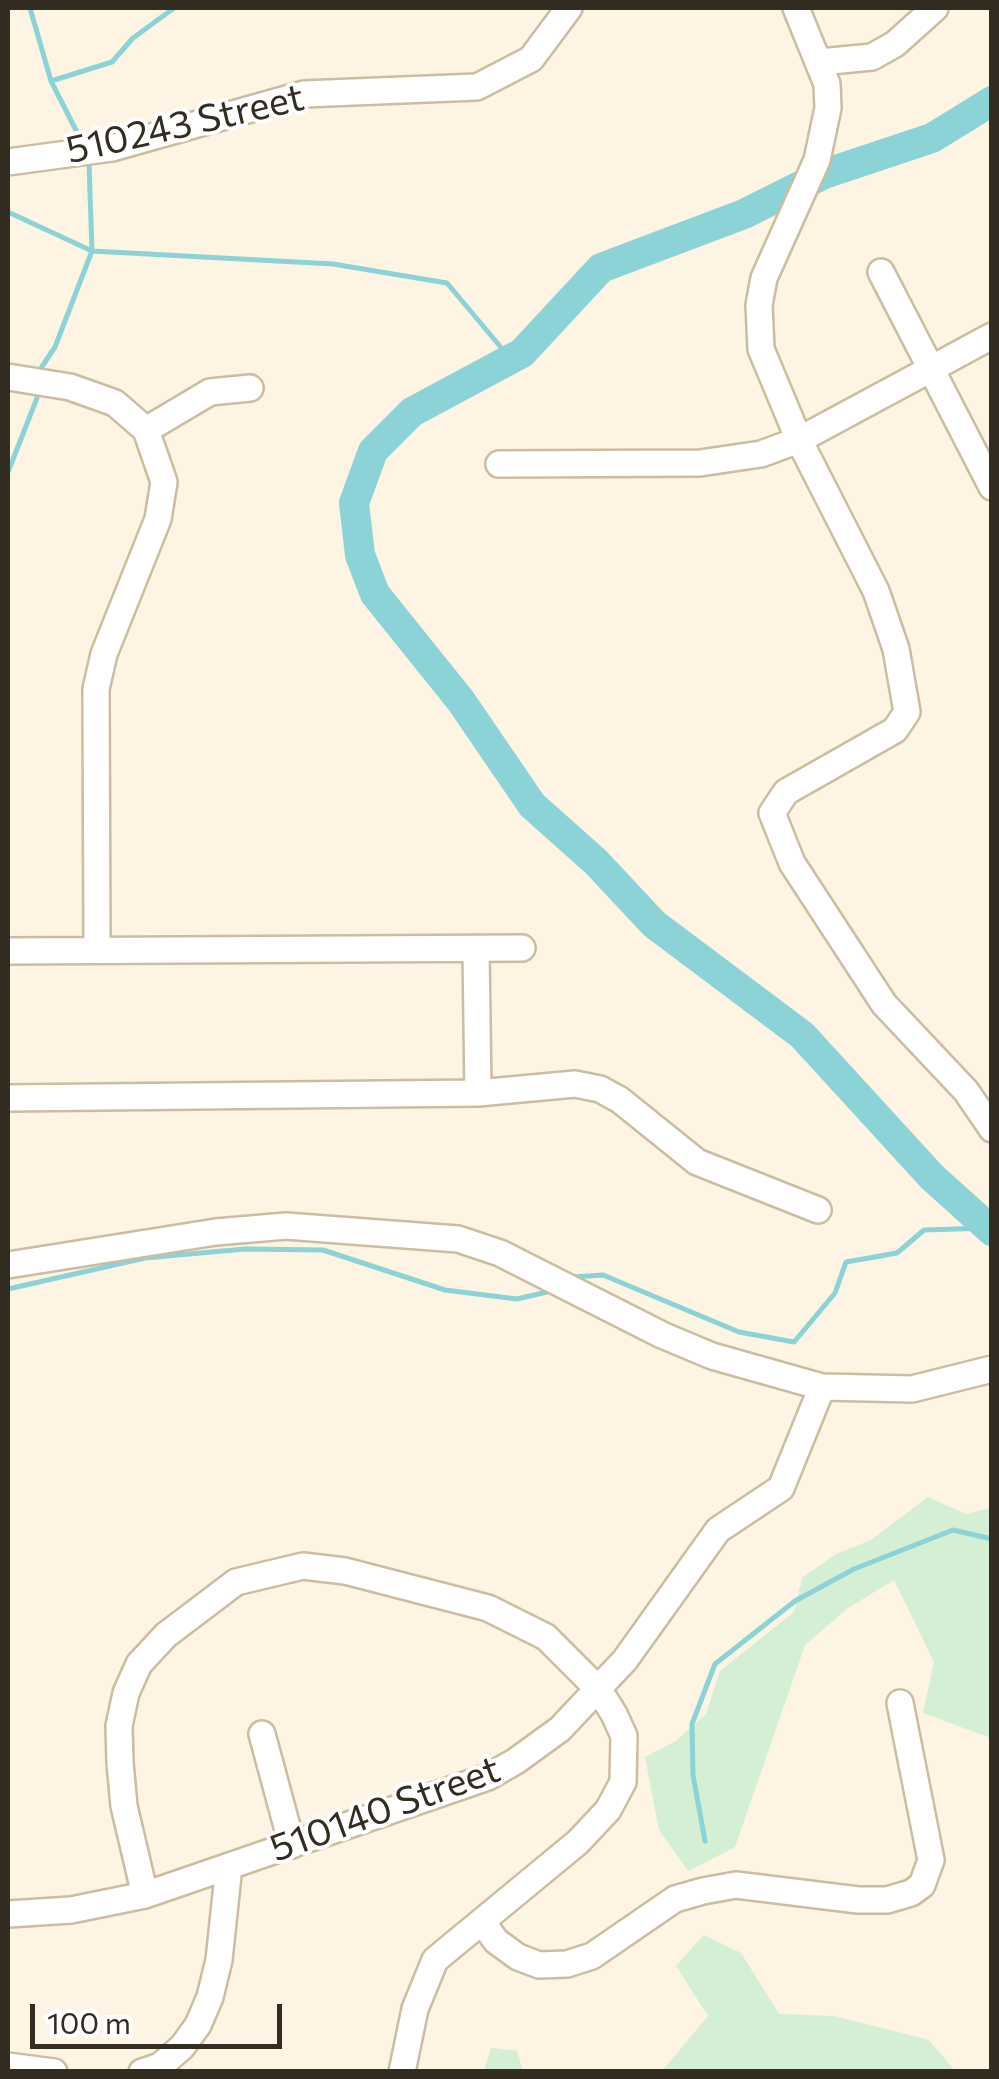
<!DOCTYPE html>
<html>
<head>
<meta charset="utf-8">
<style>
  body { margin:0 }
  #map { position:relative; width:999px; height:2079px; overflow:hidden; background:#fdf4e3; font-family:Commissioner,sans-serif }
  canvas { display:block }
  .frame { position:absolute; inset:0; border:10px solid #322c21; pointer-events:none }
  .scale { position:absolute; left:30px; top:2004px; width:252px; height:45px; box-sizing:border-box; border:5px solid #322c21; border-top:0; padding-left:12px; font-size:30px; line-height:35px; white-space:nowrap; color:#322c21; -webkit-text-stroke:8px #fff; paint-order:stroke }
</style>
</head>
<body>
<div id="map">
<canvas width="999" height="2079"></canvas>
<div class="frame"></div>
<div class="scale">100 m</div>
</div>
<script>
const g = document.querySelector('canvas').getContext('2d');
g.lineJoin = 'round';
function fillPath(path, color) {
  g.fillStyle = color;
  g.fill(path, 'evenodd');
}
function shape(rows) {
  const path = new Path2D();
  for (const r of rows) {
    path.moveTo(r[0], r[1]);
    for (let i = 2; i < r.length; i += 2) path.lineTo(r[i], r[i + 1]);
  }
  return path;
}
function stroke(path, color, width, dash) {
  g.strokeStyle = color;
  g.lineWidth = width;
  g.lineCap = dash ? 'butt' : 'round';
  g.setLineDash(dash || []);
  g.stroke(path);
}
function write(font, color, halo, rows, align = 'center') {
  g.font = font + ' Commissioner,sans-serif';
  g.lineWidth = 8;
  g.setLineDash([]);
  g.textBaseline = 'middle';
  g.strokeStyle = halo;
  g.fillStyle = color;
  for (const [text, x, y, turn = 0] of rows) {
    g.save();
    g.translate(x, y);
    g.rotate((+turn || 0) * Math.PI / 180);
    g.textAlign = isNaN(turn) ? turn : align;
    if (halo) g.strokeText(text, 0, 0);
    g.fillText(text, 0, 0);
    g.restore();
  }
}
const green = shape([
  [928,1497,966,1514,991,1508,991,1738,923,1713,934,1662,894,1580,848,1608,805,1645,735,1847,688,1871,659,1830,645,1757,676,1741,706,1714,720,1671,794,1612,802,1578,836,1554,871,1540],
  [704,1935,741,1953,779,2014,834,2016,929,2040,955,2071,662,2071,708,2016,676,1966],
  [491,2048,517,2051,523,2071,484,2071]
]);
const stream = shape([
  [30,8,51,81,83,144],
  [51,81,112,62,133,38,174,8],
  [8,212,92,251,333,264,447,283,509,357],
  [41,368,55,347,92,251,89,163],
  [8,472,37,398],
  [573,1277,603,1275,739,1332,794,1342,835,1293,846,1262,897,1253,924,1230,988,1228],
  [8,1289,145,1258,245,1249,323,1250,445,1290,517,1299,551,1291],
  [705,1841,693,1775,692,1724,715,1664,795,1601,854,1569,953,1530,992,1539]
]);
const river = shape([
  [992,101,932,138,824,174,744,214,601,268,522,353,412,412,373,451,354,503,360,555,375,594,461,701,532,805,596,862,654,924,802,1035,932,1177,992,1231]
]);
const minor = shape([
  [796,8,827,84,828,108,817,160,764,278,759,305,761,349,799,440,876,591,896,649,907,712,895,730,786,792,772,813,792,863,884,1004,966,1091,992,1129],
  [820,62,872,57,895,44,935,8],
  [8,162,112,148,304,94,477,87,531,59,569,8],
  [881,272,992,487],
  [8,377,70,387,115,403,146,430,164,482,158,519,104,654,96,689,97,949],
  [146,430,210,392,250,388],
  [499,464,700,463,761,454,799,440,992,336],
  [476,950,478,1093],
  [8,951,522,948],
  [8,1098,478,1093,575,1084,600,1089,620,1100,697,1162,818,1210],
  [8,1265,216,1232,286,1226,458,1239,500,1253,662,1335,712,1356,822,1387,912,1389,992,1369],
  [262,1734,292,1845],
  [145,1895,124,1806,120,1763,119,1726,126,1693,139,1664,166,1635,236,1582,303,1566,345,1571,488,1608,546,1637,599,1690,614,1714,624,1736,623,1782,608,1810,578,1842,435,1960,415,2009,402,2072],
  [8,1914,71,1910,145,1895,488,1777,516,1761,560,1729,625,1660,718,1530,781,1488,822,1387],
  [483,1923,496,1941,518,1957,539,1965,567,1964,592,1956,675,1899,703,1891,736,1885,858,1900,887,1900,911,1893,922,1885,931,1860,900,1703],
  [8,2066,54,2072],
  [142,2072,160,2066,182,2047,198,2025,210,1997,219,1960,229,1866]
]);
const streetNames = [
  ["510243 Street",185,124,-13],
  ["510140 Street",385,1809,-20]
];
fillPath(green, '#d4efd3');
stroke(stream, '#8bd3d6', 5);
stroke(river, '#8bd3d6', 30);
stroke(minor, '#cbbda1', 30);
stroke(minor, '#fff', 25);
write('38px', '#322c21', '#fff', streetNames);
</script>
</body>
</html>
